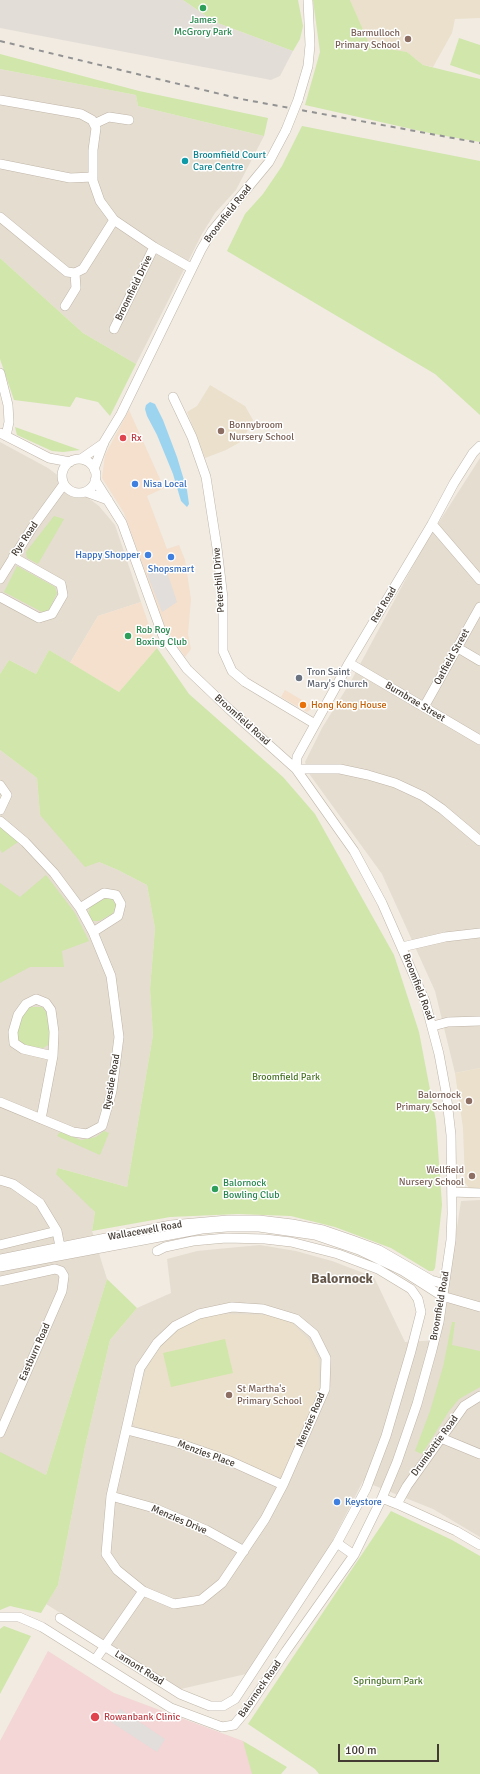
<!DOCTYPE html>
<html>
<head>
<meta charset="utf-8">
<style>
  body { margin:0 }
  #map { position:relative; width:480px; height:1774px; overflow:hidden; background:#f1ebe2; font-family:Signika,sans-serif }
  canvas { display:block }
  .scale { position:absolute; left:338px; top:1744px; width:101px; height:18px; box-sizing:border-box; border:2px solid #433b33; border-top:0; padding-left:5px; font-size:12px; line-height:14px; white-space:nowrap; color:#433b33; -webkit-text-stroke:3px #fff; paint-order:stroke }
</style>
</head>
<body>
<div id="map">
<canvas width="480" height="1774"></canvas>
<div class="scale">100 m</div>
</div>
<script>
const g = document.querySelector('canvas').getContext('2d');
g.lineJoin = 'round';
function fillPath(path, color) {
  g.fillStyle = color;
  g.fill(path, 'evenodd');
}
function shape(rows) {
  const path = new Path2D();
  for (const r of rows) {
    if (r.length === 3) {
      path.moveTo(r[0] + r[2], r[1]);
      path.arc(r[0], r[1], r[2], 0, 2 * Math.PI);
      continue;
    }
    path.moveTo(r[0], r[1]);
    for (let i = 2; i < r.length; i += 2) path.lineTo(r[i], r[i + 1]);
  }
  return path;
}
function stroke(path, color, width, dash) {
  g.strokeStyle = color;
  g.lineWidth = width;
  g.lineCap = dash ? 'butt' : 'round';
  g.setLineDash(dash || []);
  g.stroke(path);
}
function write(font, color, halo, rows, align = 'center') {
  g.font = font + ' Signika,sans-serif';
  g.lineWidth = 3;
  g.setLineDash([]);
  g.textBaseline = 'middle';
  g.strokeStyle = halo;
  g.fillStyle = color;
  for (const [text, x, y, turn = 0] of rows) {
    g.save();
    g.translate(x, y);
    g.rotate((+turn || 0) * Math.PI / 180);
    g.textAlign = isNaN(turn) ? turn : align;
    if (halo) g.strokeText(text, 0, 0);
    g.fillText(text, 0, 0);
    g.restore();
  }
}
const residential = shape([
  [0,69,136,95,138,106,264,136,236,190,215,213,202,234,136,364,83,333,0,258],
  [0,442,48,468,99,506,115,525,141,602,98,616,70,663,49,650,36,674,9,660,0,674],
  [480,458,480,1068,455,1073,435,991,382,874,310,775,305,762,322,728,351,681,423,547],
  [0,750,37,778,40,815,99,862,118,870,147,885,155,928,150,989,153,1035,127,1187,58,1168,95,1212,92,1231,107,1279,46,1475,0,1455],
  [480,1200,480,1537,433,1509,363,1481,320,1565,246,1674,181,1689,46,1604,58,1585,85,1447,110,1340,137,1308,171,1293,167,1259,197,1251,260,1245,296,1251,332,1261,374,1277,405,1342,440,1340,461,1201]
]);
const commercial = shape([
  [129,410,164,488,147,496,167,549,179,545,185,560,191,599,188,634,191,649,185,657,165,627,124,513,102,478,105,455],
  [141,602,157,648,119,692,70,663,98,616],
  [285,690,314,707,307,712,281,697]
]);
const industrial = shape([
  [0,0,183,0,215,22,293,51,280,76,271,80,0,28]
]);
const education = shape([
  [350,0,480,0,480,18,455,19,452,33,433,67,423,65,407,52,369,46],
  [210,385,245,406,253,420,242,441,226,450,205,458,187,412,197,406],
  [480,1068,480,1188,469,1188,465,1183,463,1128,455,1073],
  [218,1314,271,1315,293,1324,309,1340,319,1360,319,1392,284,1475,278,1477,198,1444,135,1426,133,1422,146,1369,161,1346,178,1330,194,1320]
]);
const medical = shape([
  [48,1651,114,1693,243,1741,260,1774,0,1774,0,1741]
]);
const green = shape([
  [183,0,298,0,303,26,300,39,293,51,215,22],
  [313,0,350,0,370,46,407,52,423,65,480,79,480,142,434,134,305,105,320,52],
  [459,38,480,45,480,75,450,65],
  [0,54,139,91,268,118,264,136,138,106,136,95,0,69],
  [302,126,480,161,480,415,435,374,227,251,245,214,263,194,282,166],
  [0,258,83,333,136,364,110,416,98,402,76,397,70,407,14,400,0,359],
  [15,427,80,450,63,452,52,451,17,435],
  [54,516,64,519,38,564,27,558,26,552],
  [17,566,55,587,57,593,49,610,42,612,4,592],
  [157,648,189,694,283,777,315,814,394,955,419,1032,436,1121,442,1205,435,1268,433,1271,429,1271,391,1248,335,1227,291,1216,238,1214,170,1217,92,1231,95,1212,56,1174,58,1168,127,1187,153,1035,150,989,155,928,147,885,118,870,99,862,85,867,40,815,37,778,0,750,0,674,9,660,36,674,49,650,119,692],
  [0,827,18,842,2,853,0,849],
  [46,875,75,913,89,941,62,951,64,967,30,967,0,983,0,883,20,897],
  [106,898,112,899,116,905,115,910,112,914,99,921,92,921,88,917,90,906],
  [30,1007,42,1007,49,1016,50,1044,43,1048,23,1045,17,1040,16,1033,23,1014],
  [104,1131,109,1133,100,1155,57,1136,60,1132,81,1140,96,1137],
  [107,1279,137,1308,110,1340,85,1447,58,1585,41,1613,10,1606,0,1610,0,1452,46,1475],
  [452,1322,455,1322,452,1345,480,1351,480,1387,459,1399,449,1411,422,1454,415,1451,430,1411,443,1367],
  [225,1339,233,1373,171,1387,163,1353],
  [391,1511,452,1540,480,1556,480,1774,319,1774,315,1769,248,1724],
  [4,1626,31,1636,0,1694,0,1629],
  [243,1741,287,1767,281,1774,252,1774]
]);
const parking = shape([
  [165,566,177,602,162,612,147,574],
  [120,1709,165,1739,157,1752,111,1722]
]);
const water = shape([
  [150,402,155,404,163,420,177,457,187,490,189,504,187,507,181,501,173,474,157,435,147,416,145,409,146,405]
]);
const minor = shape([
  [0,100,81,114,92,120,96,128,93,150,93,181,100,201,114,220,154,247,191,268],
  [298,100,308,66,310,45,308,0],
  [94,124,109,117,129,120],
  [0,164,70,178,93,177],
  [0,217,67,272,75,273,83,269,114,220],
  [65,306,76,288,75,273],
  [114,329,154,247],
  [0,373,8,405,9,422,6,436],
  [173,397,192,437,206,477,217,548,223,598,223,651,232,671,245,682,315,724],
  [0,433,49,458,70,462],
  [81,459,104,443],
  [79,476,17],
  [94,469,104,442,121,414,201,250,212,231,269,162,286,130],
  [86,492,108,500],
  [432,524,480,580],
  [0,579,32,528,64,484],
  [0,597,39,618,52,614,63,595,61,584,13,557],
  [458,648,480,661],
  [349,663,480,740],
  [424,707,480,607],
  [296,769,297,757,349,663,432,524,454,483,473,453,480,446],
  [296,769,340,769,368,775,395,783,423,796,442,809,480,841],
  [0,785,7,795,0,810],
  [0,821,25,842,54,873,80,908,93,932,111,976,119,1037,112,1091,102,1126,87,1134,73,1132,0,1102],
  [80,908,104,893,116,895,121,904,118,916,93,932],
  [402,947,445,937,480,933],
  [433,1026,448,1022,480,1021],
  [41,1119,53,1056,54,1032,51,1010,46,1003,36,999,26,1004,18,1015,13,1032,14,1043,23,1049,53,1056],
  [0,1180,13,1184,40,1203,57,1231,61,1252],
  [452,1192,480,1193],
  [0,1245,57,1231],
  [0,1259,171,1225,228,1220,259,1220,292,1224,323,1230,352,1240,379,1250,431,1280,444,1284],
  [0,1267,202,1229,227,1227,259,1227,315,1235,359,1250,403,1271,442,1296,480,1307],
  [0,1281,55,1269,61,1271,64,1276,62,1291,0,1433],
  [232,1307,263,1309,296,1319,314,1334,326,1358,325,1389,283,1485,265,1519,222,1583,201,1600,174,1604,143,1591,117,1570,106,1554,111,1496,140,1368,157,1343,175,1326,199,1314,232,1307],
  [127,1430,178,1443,230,1461,283,1485],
  [441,1438,480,1454],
  [111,1496,154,1508,206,1530,244,1551],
  [382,1498,397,1504,456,1531,480,1545],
  [397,1504,407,1486,464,1406,480,1396],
  [337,1543,354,1555],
  [0,1617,19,1617,42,1627,171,1708,222,1727,234,1725,245,1712,286,1651,354,1555,382,1498,397,1462,417,1404,432,1350,439,1322,451,1240,452,1214,451,1135,446,1092,439,1054,425,1001,382,903,354,851,296,769,230,710,187,669,163,636,122,523,95,480],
  [60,1618,180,1694,210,1706,223,1706,235,1699,337,1543,366,1489,386,1436,411,1351,421,1312,418,1299,411,1289,378,1269,338,1254,291,1242,265,1239,226,1238,193,1241,165,1247,157,1251],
  [95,1660,143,1591]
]);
const rail = shape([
  [0,41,241,99,480,143]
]);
const minorBridge = shape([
  [286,130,298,100]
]);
const markers = [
  [203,8,4,"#2e9e5b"],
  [408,39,4,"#8d6e63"],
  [185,161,4,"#0f9aa8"],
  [221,431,4,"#8d6e63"],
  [123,438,4,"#e0444e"],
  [135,484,4,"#3f7fe0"],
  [148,555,4,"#3f7fe0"],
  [171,557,4,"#3f7fe0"],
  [128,636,4,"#2e9e5b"],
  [299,678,4,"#6b7280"],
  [303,705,4,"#e8710a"],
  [469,1101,4,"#8d6e63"],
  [472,1176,4,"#8d6e63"],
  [215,1189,4,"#2e9e5b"],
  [229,1395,4,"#8d6e63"],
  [337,1502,4,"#3f7fe0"],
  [95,1717,5,"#e0444e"]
];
const leisureNames = [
  ["James",203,20,"center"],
  ["McGrory Park",203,32,"center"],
  ["Rob Roy",136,630],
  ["Boxing Club",136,642],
  ["Balornock",223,1183],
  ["Bowling Club",223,1195]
];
const educationNames = [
  ["Barmulloch",400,33],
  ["Primary School",400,45],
  ["Bonnybroom",229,425,"left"],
  ["Nursery School",229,437,"left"],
  ["Balornock",461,1095],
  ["Primary School",461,1107],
  ["Wellfield",464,1170],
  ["Nursery School",464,1182],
  ["St Martha's",237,1389,"left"],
  ["Primary School",237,1401,"left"]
];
const cultureNames = [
  ["Broomfield Court",193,155],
  ["Care Centre",193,167]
];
const streetNames = [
  ["Broomfield Road",228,214,-52],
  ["Broomfield Drive",134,288,-64],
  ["Rye Road",25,539,-56],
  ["Petershill Drive",219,580,-94],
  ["Red Road",384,605,-59],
  ["Oatfield Street",452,657,-61],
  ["Burnbrae Street",415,702,31],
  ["Broomfield Road",242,720,42],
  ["Broomfield Road",418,987,69],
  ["Ryeside Road",112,1082,-80],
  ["Wallacewell Road",145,1231,-10],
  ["Broomfield Road",440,1306,-80],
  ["Eastburn Road",35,1352,-66],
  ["Menzies Road",311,1420,-67],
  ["Drumbottie Road",435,1446,-54],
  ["Menzies Place",206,1454,20],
  ["Menzies Drive",179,1520,23],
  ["Lamont Road",139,1668,32],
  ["Balornock Road",260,1689,-55]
];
const healthNames = [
  ["Rx",131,438],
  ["Rowanbank Clinic",104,1717]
];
const shopNames = [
  ["Nisa Local",143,484],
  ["Happy Shopper",140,555,"right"],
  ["Shopsmart",171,569,"center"],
  ["Keystore",345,1502]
];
const worshipNames = [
  ["Tron Saint",307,672],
  ["Mary's Church",307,684]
];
const foodNames = [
  ["Hong Kong House",311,705]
];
const parkNames = [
  ["Broomfield Park",286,1077],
  ["Springburn Park",388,1681]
];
const districtNames = [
  ["Balornock",342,1279]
];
fillPath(residential, '#e5ddd0');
fillPath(commercial, '#f4e0cc');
fillPath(industrial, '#e3ddd7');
fillPath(education, '#ebe0cb');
fillPath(medical, '#f3d6d5');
fillPath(green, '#d0e6aa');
fillPath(parking, '#e1dedb');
fillPath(water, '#9cd4f0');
stroke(minor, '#bfb5a8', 10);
stroke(minor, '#fff', 9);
stroke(rail, '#939393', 2, [5, 5]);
stroke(minorBridge, '#bfb5a8', 10, []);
stroke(minorBridge, '#fff', 9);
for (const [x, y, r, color] of markers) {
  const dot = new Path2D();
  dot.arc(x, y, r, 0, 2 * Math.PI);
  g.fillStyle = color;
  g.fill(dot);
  stroke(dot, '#fff', 1.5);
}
write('10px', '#27864d', '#fff', leisureNames, 'left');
write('10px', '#785e54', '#fff', educationNames, 'right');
write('10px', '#0d838f', '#fff', cultureNames, 'left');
write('10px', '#433b33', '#fff', streetNames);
write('10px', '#be3a42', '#fff', healthNames, 'left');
write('10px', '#366cbe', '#fff', shopNames, 'left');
write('10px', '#5b616d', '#fff', worshipNames, 'left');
write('10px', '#c56008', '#fff', foodNames, 'left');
write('10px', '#497427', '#fff', parkNames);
write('bold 14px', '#65584a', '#fff', districtNames);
</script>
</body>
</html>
